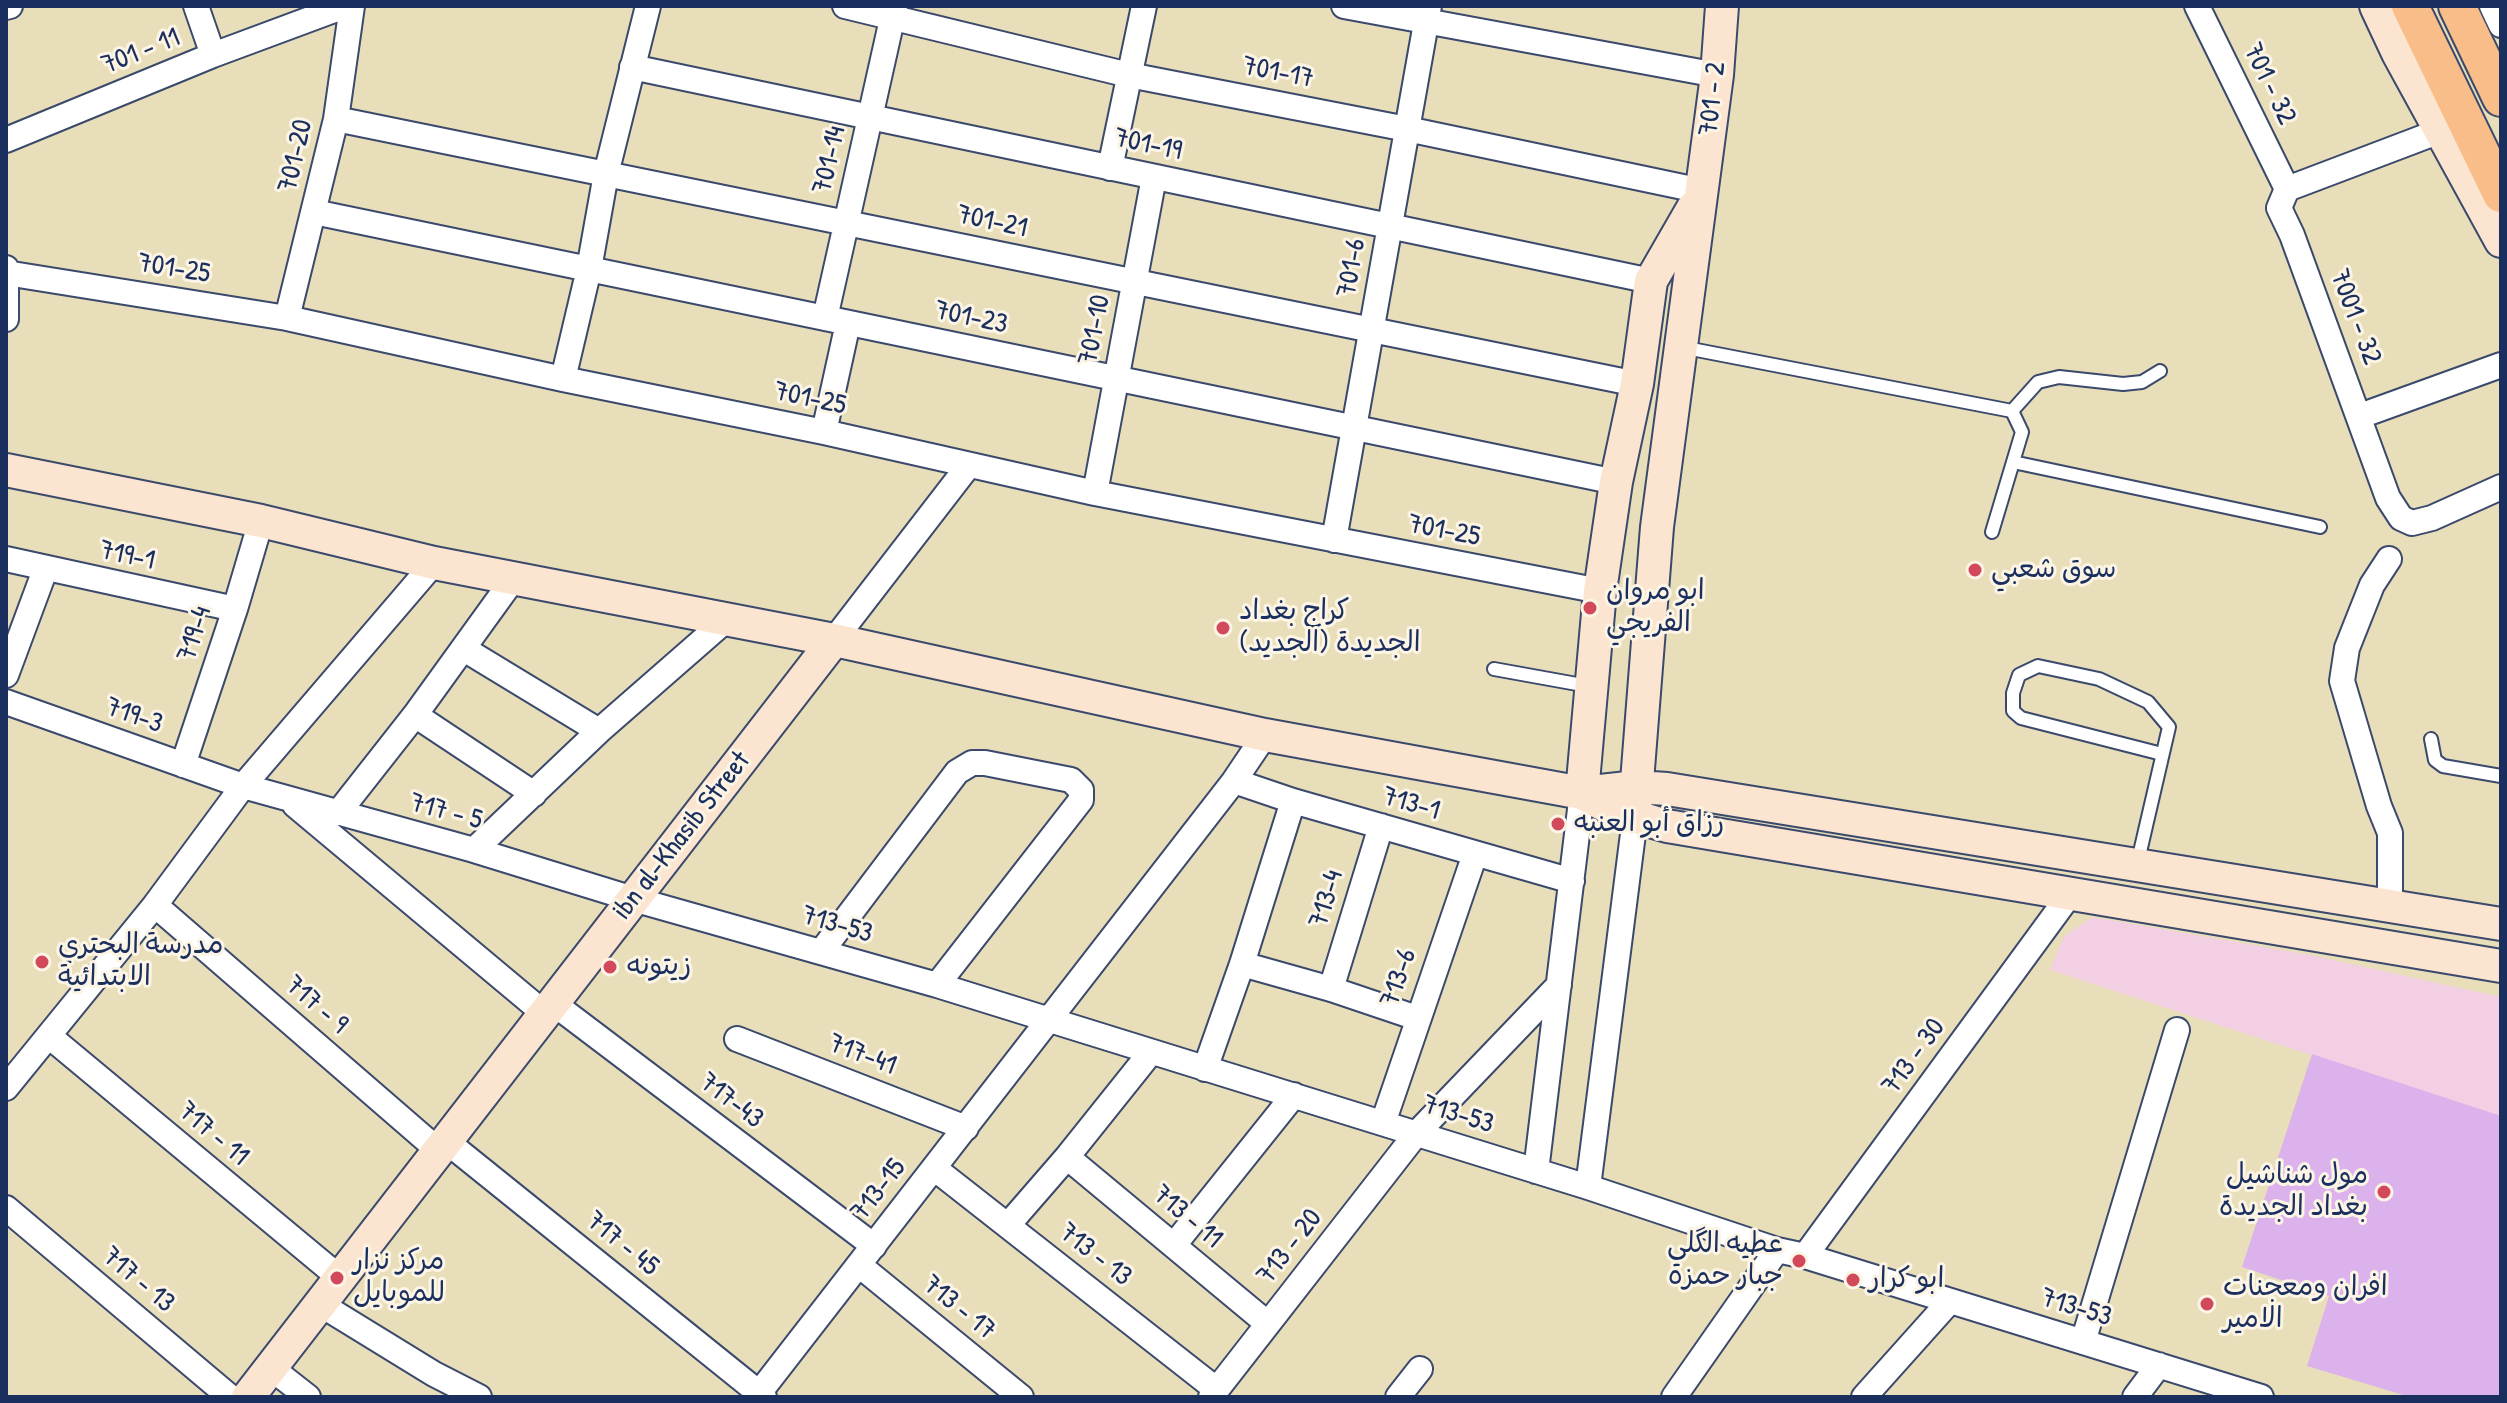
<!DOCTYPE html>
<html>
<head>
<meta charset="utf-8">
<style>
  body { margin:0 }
  #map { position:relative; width:2507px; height:1403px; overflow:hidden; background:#e8deb9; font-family:"Patrick Hand",sans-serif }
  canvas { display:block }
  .frame { position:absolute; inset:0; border:8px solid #1b2f5e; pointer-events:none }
</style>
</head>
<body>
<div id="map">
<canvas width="2507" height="1403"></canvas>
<div class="frame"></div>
</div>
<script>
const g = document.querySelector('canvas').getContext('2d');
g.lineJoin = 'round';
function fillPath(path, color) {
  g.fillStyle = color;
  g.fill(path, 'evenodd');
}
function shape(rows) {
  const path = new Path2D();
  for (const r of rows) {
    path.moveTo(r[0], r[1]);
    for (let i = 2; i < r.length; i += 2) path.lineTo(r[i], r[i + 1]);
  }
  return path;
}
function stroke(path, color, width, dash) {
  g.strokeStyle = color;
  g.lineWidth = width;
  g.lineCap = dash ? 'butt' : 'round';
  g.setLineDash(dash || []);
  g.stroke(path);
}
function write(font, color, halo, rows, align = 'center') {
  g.font = font + ' "Patrick Hand","Playpen Sans Arabic",sans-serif';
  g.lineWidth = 6;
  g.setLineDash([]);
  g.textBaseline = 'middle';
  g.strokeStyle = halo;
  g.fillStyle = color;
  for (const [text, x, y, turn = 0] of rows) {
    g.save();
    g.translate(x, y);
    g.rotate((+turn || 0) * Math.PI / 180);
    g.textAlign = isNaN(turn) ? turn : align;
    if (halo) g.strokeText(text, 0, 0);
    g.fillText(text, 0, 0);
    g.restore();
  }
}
const built = shape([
  [2093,917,2310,955,2501,997,2501,1117,2050,970,2064,936]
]);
const building = shape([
  [2312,1054,2501,1116,2499,1397,2410,1397,2307,1366,2329,1296,2242,1267]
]);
const lane = shape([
  [1681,347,2012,411,2022,432,1992,532],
  [2012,411,2038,382,2059,377,2123,384,2142,382,2160,371],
  [2013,462,2320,527],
  [1494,669,1588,686],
  [2431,739,2435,760,2443,766,2501,776],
  [2137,865,2169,727,2148,702,2099,679,2038,666,2019,675,2013,693,2013,711,2021,718,2162,754]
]);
const street = shape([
  [196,6,213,55],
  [845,6,1129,75,1407,129,1702,191],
  [1344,6,1717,75],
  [2197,6,2287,189],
  [2492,6,2501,25],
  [6,7,10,6],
  [632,67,1651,281],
  [336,119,1637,384],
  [2440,131,2287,189,2279,208,2292,235,2388,498,2401,518,2412,523,2432,518,2501,487],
  [6,140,213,55,345,6],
  [1110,168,1144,6],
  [314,212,1616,482],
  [6,268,6,319],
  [6,273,287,318,563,379,824,432,1095,493,1600,591],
  [287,318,336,119,352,6],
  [825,318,895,6],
  [563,379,589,269,606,174,648,6],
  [2360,416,2501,365],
  [824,432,848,323],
  [1095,493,1154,177],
  [1334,540,1429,6],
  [6,559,235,609],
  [2389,559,2372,585,2347,648,2342,681,2379,806,2390,833,2390,906],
  [834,640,969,465],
  [464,649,599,731],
  [6,675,45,570],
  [6,702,243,786,474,850,633,899,937,985,1588,1187,1777,1250,1805,1256,2261,1397],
  [415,715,534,794],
  [183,765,235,609,261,521],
  [1234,781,1293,801,1572,881],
  [295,805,545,1014],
  [338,813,415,715,514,578],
  [474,850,599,731,726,620],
  [155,905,439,1151],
  [821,952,957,772,972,763,985,763,1071,780,1081,790,1081,800,937,985],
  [1242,964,1331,989,1417,1018],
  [1331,989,1381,826],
  [553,1003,874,1246],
  [49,1036,340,1278],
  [737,1039,966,1128],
  [1205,1069,1242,964,1293,801],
  [6,1088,155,905,243,786,434,563],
  [1383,1123,1475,854],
  [446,1141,764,1397],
  [1067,1157,1268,1324],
  [934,1168,1217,1390],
  [1536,1171,1582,793],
  [1588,1187,1635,818],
  [6,1208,230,1397],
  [1008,1225,1067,1157,1151,1052],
  [1174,1245,1294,1095],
  [1805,1256,2071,893],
  [859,1265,1021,1397],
  [320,1304,434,1374,479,1397],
  [2083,1342,2177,1030],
  [271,1368,308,1397],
  [756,1397,1234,781,1265,735],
  [1211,1397,1416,1134,1559,985],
  [1398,1397,1420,1369],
  [1674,1397,1777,1250],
  [1864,1397,1950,1301],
  [2135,1397,2159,1365]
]);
const secondary = shape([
  [2376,6,2398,53,2501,241],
  [6,470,261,521,434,563,834,640,1265,735,1582,793,1637,787,1667,789,2501,924],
  [1582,793,1616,811,1667,826,2501,966],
  [1582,793,1600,591,1616,482,1637,384,1651,281,1693,208],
  [1635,807,1657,527,1717,75,1722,6],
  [248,1397,834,640]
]);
const primary = shape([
  [2410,6,2501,194],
  [2457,6,2501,98]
]);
const markers = [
  [1975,570,8,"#d1495b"],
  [1590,608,8,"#d1495b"],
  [1223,628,8,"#d1495b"],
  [1558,824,8,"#d1495b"],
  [42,962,8,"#d1495b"],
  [610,967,8,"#d1495b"],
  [2384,1192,8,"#d1495b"],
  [1799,1261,8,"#d1495b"],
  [337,1278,8,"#d1495b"],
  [1853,1280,8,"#d1495b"],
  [2207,1304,8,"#d1495b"]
];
const streetNames = [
  ["701 - 11",141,52,-22],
  ["701-17",1278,73,11],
  ["701 - 32",2269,84,64],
  ["701 - 2",1713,99,-84],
  ["701-19",1148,145,12],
  ["701-20",296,156,-77],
  ["701-14",830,160,-77],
  ["701-21",992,222,12],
  ["701-6",1352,268,-80],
  ["701-25",174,269,9],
  ["7001 - 32",2355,317,69],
  ["701-23",971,318,12],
  ["701-10",1095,330,-79],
  ["701-25",810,399,12],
  ["701-25",1444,531,11],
  ["719-1",127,556,12],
  ["719-4",195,634,-72],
  ["719-3",134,716,19],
  ["713-1",1411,804,16],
  ["717 - 5",446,812,15],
  ["ibn al-Khasib Street",682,836,-52],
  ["713-4",1327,899,-73],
  ["713-53",837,925,16],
  ["713-6",1399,978,-71],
  ["717 - 9",316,1005,41],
  ["717-41",862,1055,21],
  ["713 - 30",1914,1057,-54],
  ["717-43",731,1101,37],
  ["713-53",1458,1115,17],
  ["717 - 11",213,1134,40],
  ["713-15",879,1190,-52],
  ["713 - 11",1187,1217,40],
  ["717 - 45",622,1244,39],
  ["713 - 20",1290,1247,-52],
  ["713 - 13",1095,1255,38],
  ["717 - 13",138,1280,40],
  ["713 - 17",959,1308,39],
  ["713-53",2076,1308,17]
];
const poiNames = [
  ["سوق شعبي",1991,570],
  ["ابو مروان",1606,592],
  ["الفريجي",1606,624],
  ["كراج بغداد",1239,612],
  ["الجديدة (الجديد)",1239,644],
  ["رزاق أبو العنبه",1574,824],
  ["مدرسة البحتري",58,946],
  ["الابتدائية",58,978],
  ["زيتونه",626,967],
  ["مول شناشيل",2368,1176,"right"],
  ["بغداد الجديدة",2368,1208,"right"],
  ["عطيه الگلي",1783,1245,"right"],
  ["جبار حمزه",1783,1277,"right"],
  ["مركز نزار",353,1262],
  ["للموبايل",353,1294],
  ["ابو كرار",1869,1280],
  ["افران ومعجنات",2223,1288],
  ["الامير",2223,1320]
];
fillPath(built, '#f2cfe2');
fillPath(building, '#dcb2ec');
stroke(lane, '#3a496c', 16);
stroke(street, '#3a496c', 28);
stroke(secondary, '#3a496c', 36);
stroke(primary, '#3a496c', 40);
stroke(lane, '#fff', 12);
stroke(street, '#fff', 24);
stroke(secondary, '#fce5d0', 32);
stroke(primary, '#f8bd89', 36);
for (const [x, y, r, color] of markers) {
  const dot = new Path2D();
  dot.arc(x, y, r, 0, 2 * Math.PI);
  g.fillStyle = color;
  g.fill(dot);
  stroke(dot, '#fcf5e5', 3);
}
write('28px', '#1b2f5e', '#fcf5e5', streetNames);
write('28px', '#1b2f5e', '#fcf5e5', poiNames, 'left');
</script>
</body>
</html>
